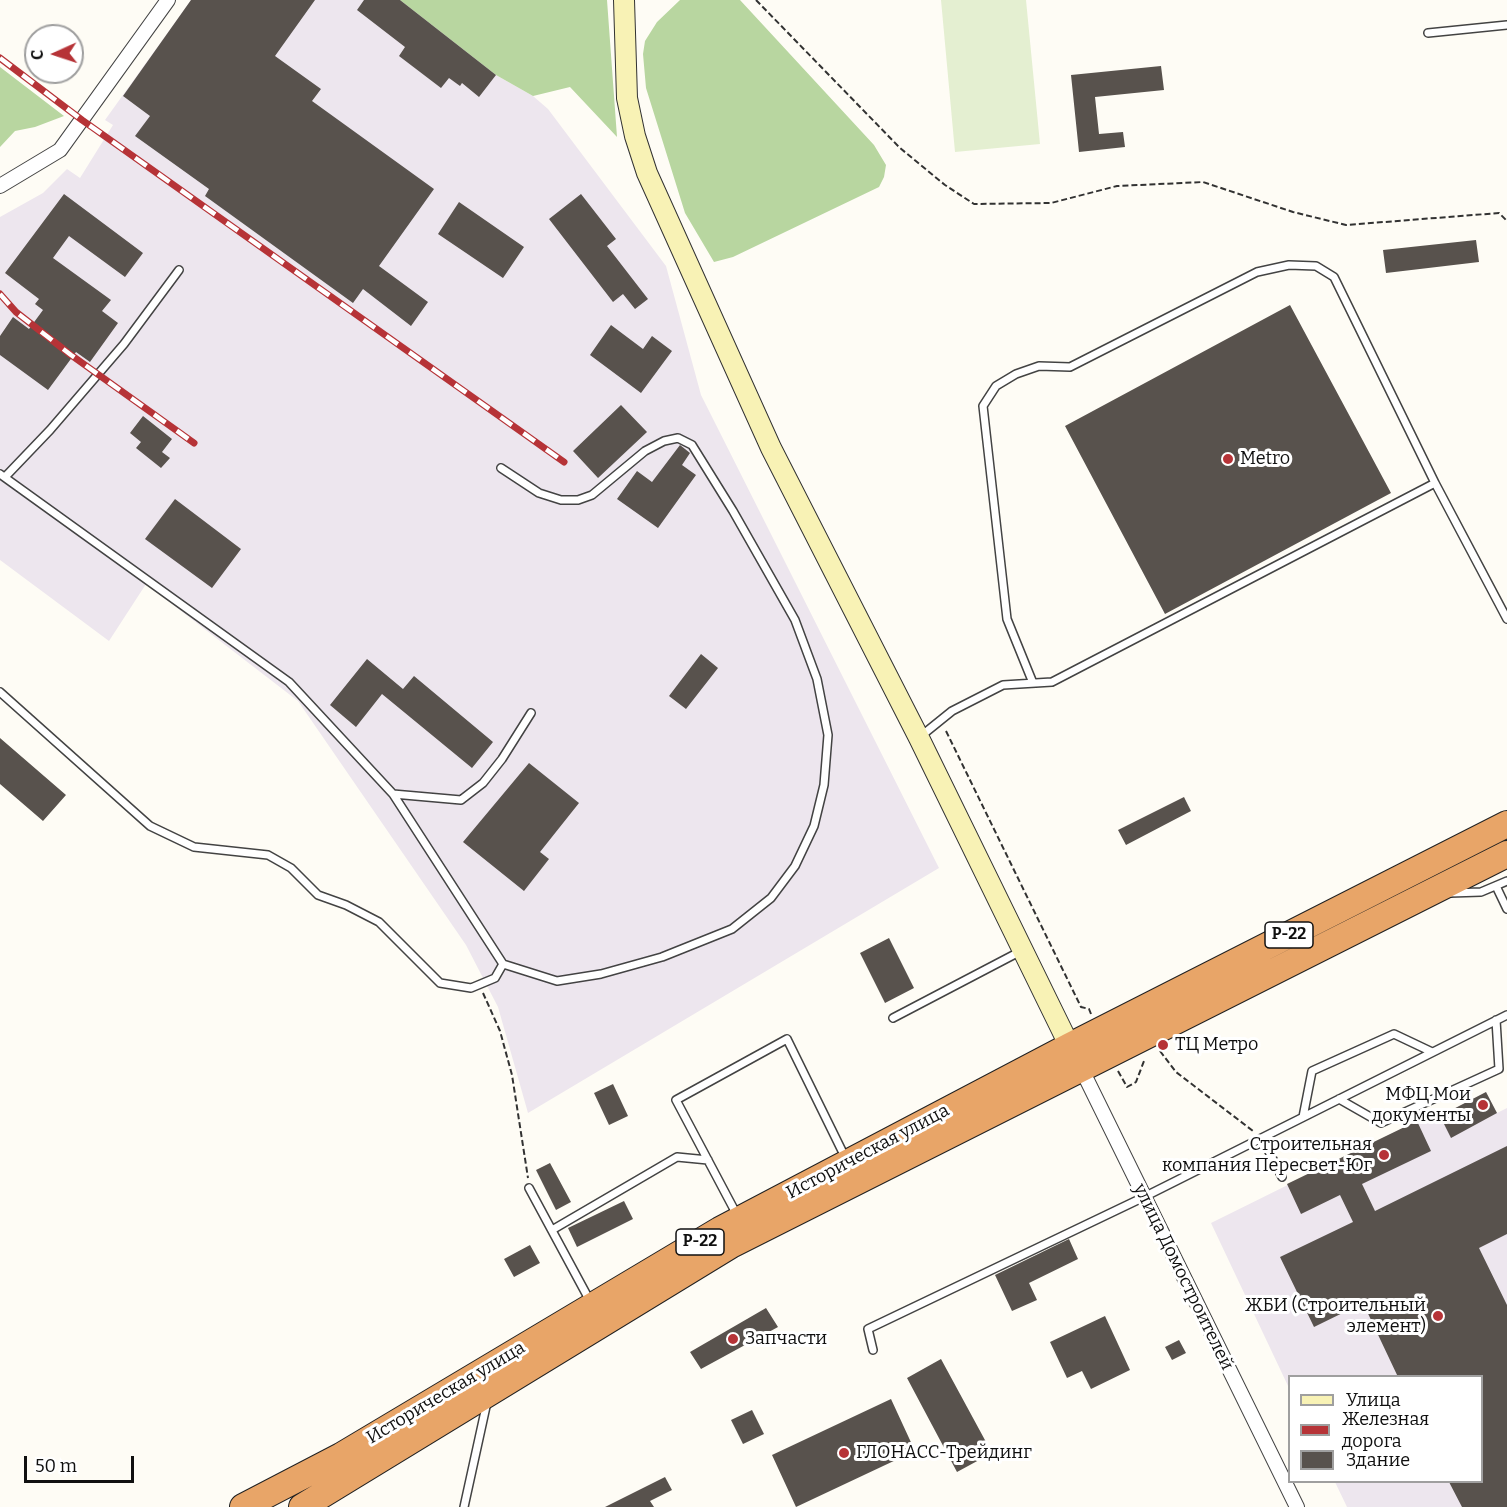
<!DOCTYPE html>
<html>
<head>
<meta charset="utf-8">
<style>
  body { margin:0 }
  #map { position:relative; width:1507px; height:1507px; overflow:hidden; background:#fefcf5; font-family:Bitter,serif }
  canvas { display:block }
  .legend { position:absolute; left:1288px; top:1375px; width:195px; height:108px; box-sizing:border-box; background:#fff; border:2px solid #9f9f9f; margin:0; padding:8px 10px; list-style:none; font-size:18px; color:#101010 }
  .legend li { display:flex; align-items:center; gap:12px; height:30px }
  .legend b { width:30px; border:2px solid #9f9f9f }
  .north { position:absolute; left:24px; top:24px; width:60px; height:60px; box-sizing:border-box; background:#fff; border:2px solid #9f9f9f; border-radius:50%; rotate:267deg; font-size:16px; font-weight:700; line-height:24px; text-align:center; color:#101010 }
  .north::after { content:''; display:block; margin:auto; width:21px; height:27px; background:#b63337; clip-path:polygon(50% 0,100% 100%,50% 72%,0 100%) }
  .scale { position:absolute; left:24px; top:1456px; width:110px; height:27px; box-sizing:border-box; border:3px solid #101010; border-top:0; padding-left:8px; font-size:18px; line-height:21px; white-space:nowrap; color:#101010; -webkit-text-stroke:4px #fff; paint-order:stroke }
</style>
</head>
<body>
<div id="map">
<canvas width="1507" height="1507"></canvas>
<ul class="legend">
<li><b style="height:8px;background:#f8f2b5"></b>Улица</li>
<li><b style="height:8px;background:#b63337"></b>Железная дорога</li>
<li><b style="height:16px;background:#58524d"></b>Здание</li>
</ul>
<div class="north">С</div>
<div class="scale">50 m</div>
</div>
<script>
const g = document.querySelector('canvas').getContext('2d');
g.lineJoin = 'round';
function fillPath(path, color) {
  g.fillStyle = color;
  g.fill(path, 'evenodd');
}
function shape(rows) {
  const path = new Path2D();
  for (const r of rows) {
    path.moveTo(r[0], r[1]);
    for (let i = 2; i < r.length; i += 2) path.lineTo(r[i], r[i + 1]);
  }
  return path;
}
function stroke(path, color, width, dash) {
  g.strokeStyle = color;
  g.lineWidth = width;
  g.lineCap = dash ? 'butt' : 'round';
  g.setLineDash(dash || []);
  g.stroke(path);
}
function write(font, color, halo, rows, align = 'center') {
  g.font = font + ' Bitter,serif';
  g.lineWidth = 6;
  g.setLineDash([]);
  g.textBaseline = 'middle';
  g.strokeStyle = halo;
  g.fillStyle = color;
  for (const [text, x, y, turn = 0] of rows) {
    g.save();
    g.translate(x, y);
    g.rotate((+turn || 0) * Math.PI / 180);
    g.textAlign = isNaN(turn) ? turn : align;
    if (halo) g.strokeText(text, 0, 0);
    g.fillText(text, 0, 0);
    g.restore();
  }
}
const industrial = shape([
  [191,0,400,0,496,75,533,96,548,109,666,266,701,395,939,868,528,1113,498,1007,466,945,298,701,146,584,109,641,0,560,0,217,43,193,67,169,80,178,113,125,105,120],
  [1486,1092,1497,1113,1507,1108,1507,1507,1347,1507,1335,1482,1482,1482,1482,1376,1290,1376,1289,1388,1211,1223,1417,1121,1440,1116]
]);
const forest = shape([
  [400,0,607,0,617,137,570,87,533,96,496,75],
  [680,0,740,0,874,145,886,165,884,177,879,187,733,257,714,262,685,213,646,88,643,54,645,41,657,22],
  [0,67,64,116,35,127,15,131,0,147]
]);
const pitch = shape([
  [941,0,1026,0,1040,144,955,152]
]);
const building = shape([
  [191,0,315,0,275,56,321,89,312,101,434,189,379,266,428,302,411,326,363,289,353,303,205,196,209,189,135,136,150,116,123,96],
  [364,0,400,0,496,75,479,97,462,83,460,86,449,78,441,88,399,56,405,47,357,10],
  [1161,66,1164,90,1095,97,1099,134,1123,132,1125,147,1079,152,1071,75],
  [64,194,143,253,125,277,69,236,53,258,111,300,102,311,118,323,90,362,76,352,48,390,0,355,0,336,13,317,29,329,43,310,35,304,39,299,5,273],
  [581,194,616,239,607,246,648,299,635,309,623,294,613,302,549,219],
  [459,202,524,247,503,278,438,234],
  [1476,240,1479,262,1386,273,1383,250],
  [1290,305,1391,493,1165,614,1065,426],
  [611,325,643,349,652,336,672,351,641,393,590,355],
  [621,405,647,432,598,478,573,451],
  [143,416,172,439,162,452,170,458,161,468,136,448,141,442,130,433],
  [680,445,690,453,682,465,696,475,658,528,617,499,637,471,652,482],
  [175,499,241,549,212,588,145,539],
  [701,654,718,668,686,709,669,696],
  [367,659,403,689,414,676,493,742,472,768,382,694,356,727,330,705],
  [0,738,66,795,43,821,0,784],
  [529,763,579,803,540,852,549,859,524,891,463,842],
  [1184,797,1191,811,1126,845,1118,830],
  [889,938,914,988,885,1003,860,953],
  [613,1084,628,1116,609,1125,594,1093],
  [1486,1092,1497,1113,1451,1138,1440,1116],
  [1417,1121,1431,1151,1362,1184,1375,1211,1507,1146,1507,1234,1479,1248,1507,1305,1507,1507,1462,1507,1449,1482,1482,1482,1482,1377,1398,1377,1363,1303,1314,1327,1280,1257,1353,1222,1340,1195,1301,1214,1287,1184],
  [550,1163,571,1202,556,1210,536,1170],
  [624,1201,633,1219,577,1247,568,1228],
  [1069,1239,1078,1259,1029,1283,1037,1300,1012,1311,995,1275],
  [530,1245,540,1263,514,1277,504,1259],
  [766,1308,778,1327,701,1369,690,1352],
  [1105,1316,1130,1370,1091,1389,1082,1371,1067,1378,1050,1342],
  [1179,1340,1186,1353,1172,1360,1165,1347],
  [941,1359,992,1453,957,1472,907,1378],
  [891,1399,915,1451,796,1507,772,1455],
  [752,1410,764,1434,743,1444,731,1420],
  [665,1477,672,1490,650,1501,654,1507,605,1507]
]);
const path = shape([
  [756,0,900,148,945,185,974,204,1051,203,1117,186,1203,182,1293,212,1346,225,1499,213,1507,221],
  [946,731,1081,1007,1089,1009,1091,1014],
  [483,993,500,1031,512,1075,528,1178],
  [1160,1051,1176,1072,1253,1131],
  [1118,1071,1127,1087,1136,1082,1144,1061]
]);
const lane = shape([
  [1428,33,1507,25],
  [0,474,289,682,393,794,503,964,557,981,601,974,662,957,732,929,771,898,795,866,814,826,824,785,828,735,817,679,795,620,733,511,692,445,678,438,664,441,645,451,592,495,578,500,561,500,539,493,501,468],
  [5,477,50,430,124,344,179,270],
  [1033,683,1007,619,983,406,996,386,1016,374,1039,366,1070,367,1257,272,1289,265,1316,266,1334,277,1435,483],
  [0,692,150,826,194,847,268,855,291,868,318,895,346,905,379,922,440,983,471,988,495,978,503,964],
  [921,736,952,711,1003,685,1052,682,1435,483,1507,619],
  [393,794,461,800,483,783,502,759,531,713],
  [1496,886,1507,909],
  [1450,893,1481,892,1507,881],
  [893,1018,1021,951],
  [1339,1099,1381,1123,1499,1069,1496,1020],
  [1303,1117,1312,1071,1394,1034,1432,1052],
  [1262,1138,1282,1177],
  [529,1188,590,1301],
  [737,1215,676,1100,787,1039,846,1159],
  [552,1230,677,1157,708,1160],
  [873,1350,868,1329,1144,1197,1507,1015],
  [464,1507,487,1402]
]);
const street = shape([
  [0,186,60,150,168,0],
  [1082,1070,1297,1507]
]);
const secondary = shape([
  [624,0,627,98,635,136,647,173,771,448,919,738,1075,1057]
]);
const highway = shape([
  [243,1507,341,1456,720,1230,1070,1046,1507,824],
  [302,1507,731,1245,1507,854]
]);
const rail = shape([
  [0,58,82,120,564,462],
  [0,294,16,312,71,355,194,443]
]);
const markers = [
  [1228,459,6,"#b63337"],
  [1163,1045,6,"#b63337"],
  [1483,1105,6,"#b63337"],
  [1384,1155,6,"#b63337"],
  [1438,1316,6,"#b63337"],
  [733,1339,6,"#b63337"],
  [844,1453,6,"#b63337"]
];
const shields = [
  [1289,935,48],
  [700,1242,48]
];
const shieldNames = [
  ["Р-22",1289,935],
  ["Р-22",700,1242]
];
const poiNames = [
  ["Metro",1240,459],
  ["ТЦ Метро",1175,1045],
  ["МФЦ Мои",1471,1095,"right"],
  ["документы",1471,1116,"right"],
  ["Строительная",1372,1145,"right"],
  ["компания Пересвет-Юг",1372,1166,"right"],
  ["ЖБИ (Строительный",1426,1306,"right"],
  ["элемент)",1426,1327,"right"],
  ["Запчасти",745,1339],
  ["ГЛОНАСС-Трейдинг",856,1453]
];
const streetNames = [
  ["Историческая улица",868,1152,-28],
  ["улица Домостроителей",1183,1277,64],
  ["Историческая улица",446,1393,-31]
];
fillPath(industrial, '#ede6ee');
fillPath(forest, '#b8d6a0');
fillPath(pitch, '#e4efd1');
fillPath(building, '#58524d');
stroke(lane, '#434343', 10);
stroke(street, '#434343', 16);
stroke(secondary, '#323232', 22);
stroke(highway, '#212121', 28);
stroke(path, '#323232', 2, [6, 3]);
stroke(lane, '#fff', 7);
stroke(street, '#fff', 14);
stroke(secondary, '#f8f2b5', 20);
stroke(highway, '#e8a568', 26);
stroke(rail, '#b63337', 7);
stroke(rail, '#fff', 4.5, [14]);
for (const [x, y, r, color] of markers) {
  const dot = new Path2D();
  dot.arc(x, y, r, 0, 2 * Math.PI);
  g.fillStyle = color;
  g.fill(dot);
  stroke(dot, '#fff', 2);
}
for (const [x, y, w] of shields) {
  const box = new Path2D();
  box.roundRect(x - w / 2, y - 13, w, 26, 4.5);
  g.fillStyle = '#fff';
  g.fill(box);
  stroke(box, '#101010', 1.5);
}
write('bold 16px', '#101010', null, shieldNames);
write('18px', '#101010', '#fff', poiNames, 'left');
write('18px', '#101010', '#fff', streetNames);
</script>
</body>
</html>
